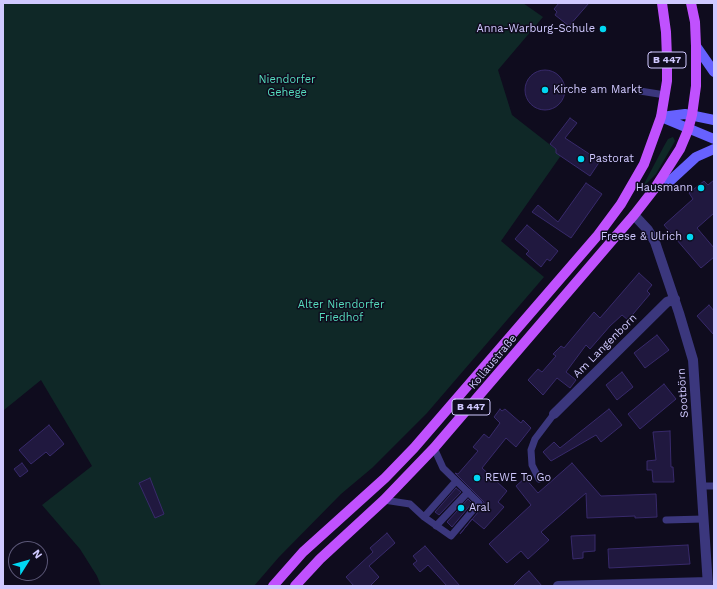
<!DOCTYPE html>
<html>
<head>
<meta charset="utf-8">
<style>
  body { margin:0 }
  #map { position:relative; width:717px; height:589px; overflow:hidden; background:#0f0c1e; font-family:"Work Sans",sans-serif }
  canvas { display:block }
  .frame { position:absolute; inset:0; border:4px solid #d0c9ff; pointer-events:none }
  .north { position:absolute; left:8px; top:541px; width:40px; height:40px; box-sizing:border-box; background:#0f0c1e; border:1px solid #5c5878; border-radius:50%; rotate:53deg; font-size:11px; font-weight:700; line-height:16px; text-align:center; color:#d0c9ff }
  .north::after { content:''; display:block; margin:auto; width:14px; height:18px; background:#01d7f2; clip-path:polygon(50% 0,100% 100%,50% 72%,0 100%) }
</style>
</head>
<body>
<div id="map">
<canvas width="717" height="589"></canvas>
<div class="frame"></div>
<div class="north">N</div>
</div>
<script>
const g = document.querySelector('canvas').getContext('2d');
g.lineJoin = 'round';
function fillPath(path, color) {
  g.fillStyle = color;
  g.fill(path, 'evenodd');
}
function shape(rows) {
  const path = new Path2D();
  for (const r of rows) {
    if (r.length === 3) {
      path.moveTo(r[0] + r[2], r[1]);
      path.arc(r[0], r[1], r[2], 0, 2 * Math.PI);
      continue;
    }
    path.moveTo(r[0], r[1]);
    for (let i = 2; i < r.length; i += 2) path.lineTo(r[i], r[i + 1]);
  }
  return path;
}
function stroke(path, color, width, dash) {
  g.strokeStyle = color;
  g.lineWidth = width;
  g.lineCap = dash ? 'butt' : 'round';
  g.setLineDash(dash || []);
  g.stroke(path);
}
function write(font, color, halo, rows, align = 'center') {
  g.font = font + ' "Work Sans",sans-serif';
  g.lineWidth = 3;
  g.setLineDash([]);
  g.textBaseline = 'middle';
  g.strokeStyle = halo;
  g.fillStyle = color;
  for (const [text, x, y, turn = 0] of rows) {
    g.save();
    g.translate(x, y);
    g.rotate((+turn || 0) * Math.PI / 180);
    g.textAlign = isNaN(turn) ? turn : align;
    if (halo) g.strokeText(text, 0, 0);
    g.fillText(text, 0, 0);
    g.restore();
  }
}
const green = shape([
  [3,3,523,3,543,17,498,70,512,115,562,154,501,241,544,277,427,413,372,468,341,494,279,557,254,586,101,586,97,576,80,549,42,505,92,466,41,380,4,410,3,409],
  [673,137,675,141,656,174,645,185,644,184,664,146,668,139]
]);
const building = shape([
  [559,3,589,3,569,26,555,15,557,12,554,9,559,3],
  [545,90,20],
  [570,118,577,123,565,138,600,161,590,176,559,155,556,153,556,149,550,144,570,118],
  [714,180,714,213,697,228,714,248,714,257,701,268,664,225,693,199,689,193,704,181,708,185,714,180],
  [586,183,602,194,571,238,532,212,538,205,558,222,586,183],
  [527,225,558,251,550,261,547,259,541,267,526,254,529,251,515,239,527,225],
  [639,273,652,285,647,291,650,294,628,320,622,315,610,326,590,349,586,345,566,372,576,380,570,388,557,378,543,395,528,380,538,369,542,372,556,356,553,354,561,346,564,348,594,312,600,318,639,273],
  [709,305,714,311,714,335,697,316,709,305],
  [657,335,669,350,645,368,634,353,657,335],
  [622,372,633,387,617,400,606,385,622,372],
  [664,384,676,399,640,429,628,414,664,384],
  [500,409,502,411,505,409,521,423,523,420,531,428,516,447,506,438,482,468,507,491,498,502,504,507,484,529,472,519,460,534,483,506,484,502,455,473,458,474,478,451,473,447,484,434,489,438,500,423,494,417,500,409],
  [609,409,622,425,601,442,596,435,551,461,543,452,554,442,560,448,609,409],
  [49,425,64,444,50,456,46,452,31,464,19,450,49,425],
  [670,431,671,467,673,467,674,482,653,482,652,470,647,470,647,461,656,460,653,432,670,431],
  [22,463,28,471,20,477,14,469,22,463],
  [572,463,601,496,656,494,657,517,635,518,635,516,587,518,586,493,541,532,549,540,528,559,521,551,507,563,489,544,531,505,516,486,525,478,538,493,572,463],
  [150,478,164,514,155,518,139,483,150,478],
  [456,488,461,492,439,515,435,512,456,488],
  [468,499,472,503,452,527,447,522,468,499],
  [387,533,395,543,369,566,379,577,370,586,354,586,346,577,373,552,370,548,387,533],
  [595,535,595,551,583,552,583,558,573,559,571,536,595,535],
  [688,545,690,564,609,568,608,549,688,545],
  [425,546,460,586,447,586,428,565,420,572,413,564,417,561,413,556,425,546],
  [529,571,542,586,513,586,523,576,529,571]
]);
const service = shape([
  [640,91,665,95],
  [539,479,532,465,531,450,535,439,554,414],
  [701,486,714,486],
  [384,500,410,504,424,517,451,536,479,503,443,468,434,448],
  [424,517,456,481],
  [666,520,703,519],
  [436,526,468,492]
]);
const minor = shape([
  [634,215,648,230,655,242,679,313,693,360,708,586],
  [554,414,667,302,675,299],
  [558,586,708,582]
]);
const secondary = shape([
  [696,46,714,72],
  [661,117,714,139],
  [661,117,685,114,714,120],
  [655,188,671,180,696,157,714,149]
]);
const primary = shape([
  [273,586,303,552,385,478,414,448,598,235,621,204,644,164,661,117,667,81,667,58,666,32,662,3],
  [295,586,320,559,384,500,434,448,634,215,655,188,680,149,688,130,692,115,696,86,696,46,695,22,691,3]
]);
const markers = [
  [603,29,4,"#01d7f2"],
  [545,90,4,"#01d7f2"],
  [581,159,4,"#01d7f2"],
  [701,188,4,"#01d7f2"],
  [690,237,4,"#01d7f2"],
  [477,478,4,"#01d7f2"],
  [461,508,4,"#01d7f2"]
];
const shields = [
  [667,60,38],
  [471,407,38]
];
const shieldNames = [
  ["B 447",667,60],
  ["B 447",471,407]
];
const poiNames = [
  ["Anna-Warburg-Schule",595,29,"right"],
  ["Kirche am Markt",553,90],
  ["Pastorat",589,159],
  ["Hausmann",693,188,"right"],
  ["Freese & Ulrich",682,237,"right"],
  ["REWE To Go",485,478],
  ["Aral",469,508]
];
const parkNames = [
  ["Niendorfer",287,80],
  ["Gehege",287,93],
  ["Alter Niendorfer",341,305],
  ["Friedhof",341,318]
];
const streetNames = [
  ["Am Langenborn",605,346,-45],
  ["Kollaustraße",493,362,-50],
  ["Sootbörn",683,393,-94]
];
fillPath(green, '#0f2827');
fillPath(building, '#20183f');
stroke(building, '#382a6b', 1);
stroke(service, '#3b377d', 7);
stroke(minor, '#3b377d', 10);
stroke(secondary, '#6761fe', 10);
stroke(primary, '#c051fe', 10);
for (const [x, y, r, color] of markers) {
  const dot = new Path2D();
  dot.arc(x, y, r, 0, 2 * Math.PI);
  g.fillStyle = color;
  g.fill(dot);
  stroke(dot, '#0f0c1e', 1.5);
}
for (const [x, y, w] of shields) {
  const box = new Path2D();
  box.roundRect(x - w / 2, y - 8, w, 16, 3);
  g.fillStyle = '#0f0c1e';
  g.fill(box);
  stroke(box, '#d0c9ff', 1);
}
write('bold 10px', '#d0c9ff', null, shieldNames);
write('11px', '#d0c9ff', '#0f0c1e', poiNames, 'left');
write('11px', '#56ddbe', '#0f0c1e', parkNames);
write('11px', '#d0c9ff', '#0f0c1e', streetNames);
</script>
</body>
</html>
